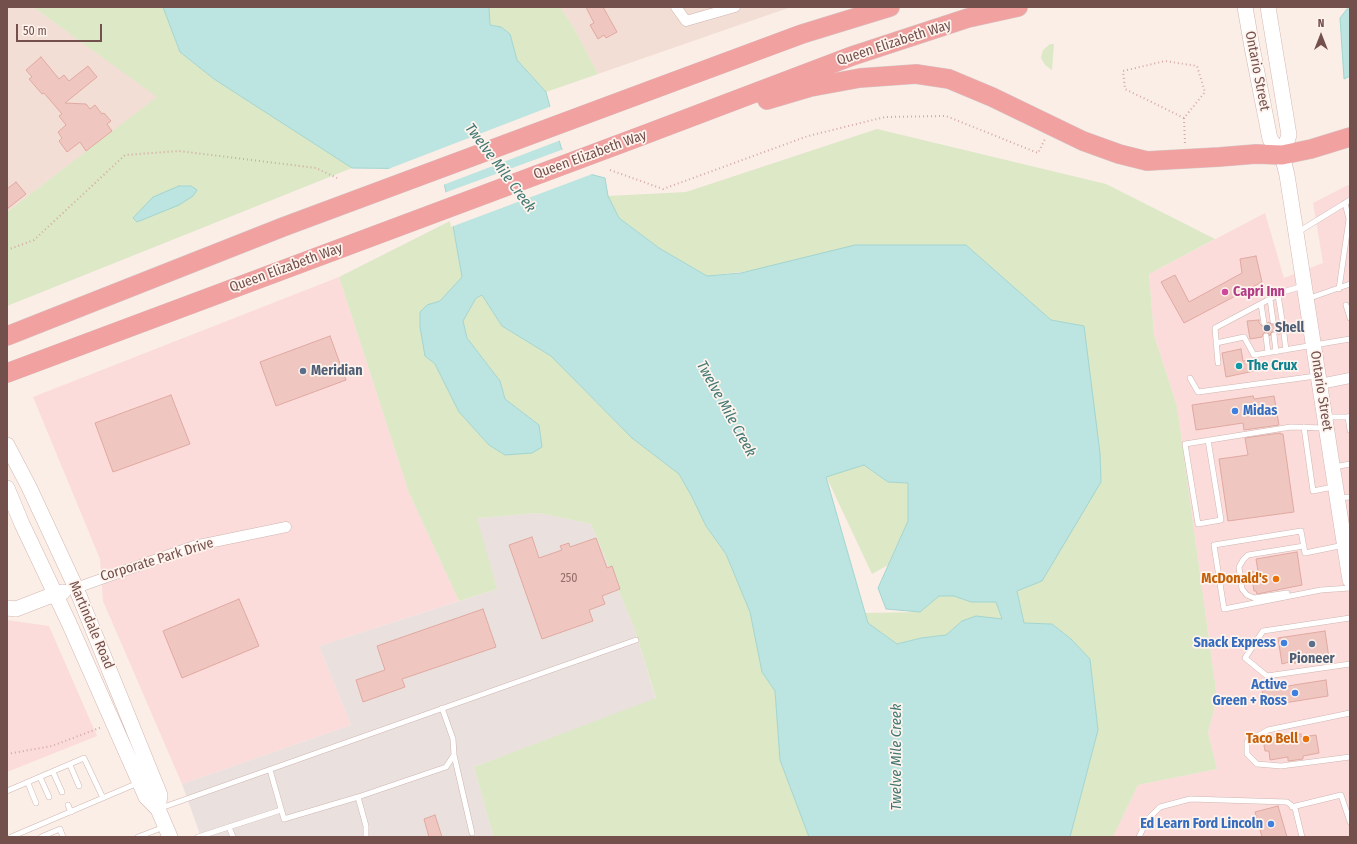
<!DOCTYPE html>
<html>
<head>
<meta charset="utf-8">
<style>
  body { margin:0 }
  #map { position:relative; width:1357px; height:844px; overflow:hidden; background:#fbeee7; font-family:"Fira Sans Condensed",sans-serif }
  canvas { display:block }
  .frame { position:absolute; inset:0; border:8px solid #74504c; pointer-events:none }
  .north { position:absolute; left:1301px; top:16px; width:40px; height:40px; -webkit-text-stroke:3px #fef3ed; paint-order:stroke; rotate:0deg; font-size:11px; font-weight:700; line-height:16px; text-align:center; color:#74504c }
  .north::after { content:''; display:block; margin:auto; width:14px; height:18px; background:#74504c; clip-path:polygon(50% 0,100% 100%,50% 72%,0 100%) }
  .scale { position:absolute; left:16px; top:24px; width:86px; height:18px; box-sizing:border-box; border:2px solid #74504c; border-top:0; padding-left:5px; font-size:12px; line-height:14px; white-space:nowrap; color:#74504c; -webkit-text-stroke:3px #fef3ed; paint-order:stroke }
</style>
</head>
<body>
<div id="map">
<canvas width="1357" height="844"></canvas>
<div class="frame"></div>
<div class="north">N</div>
<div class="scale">50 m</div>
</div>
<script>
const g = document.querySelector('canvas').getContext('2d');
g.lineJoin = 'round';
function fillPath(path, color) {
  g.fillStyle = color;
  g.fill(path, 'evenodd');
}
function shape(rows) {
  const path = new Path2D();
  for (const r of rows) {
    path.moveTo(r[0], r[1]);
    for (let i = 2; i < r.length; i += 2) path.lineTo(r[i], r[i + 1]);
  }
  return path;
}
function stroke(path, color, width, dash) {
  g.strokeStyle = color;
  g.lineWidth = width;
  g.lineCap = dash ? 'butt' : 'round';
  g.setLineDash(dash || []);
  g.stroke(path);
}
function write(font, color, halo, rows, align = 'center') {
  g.font = font + ' "Fira Sans Condensed",sans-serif';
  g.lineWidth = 3.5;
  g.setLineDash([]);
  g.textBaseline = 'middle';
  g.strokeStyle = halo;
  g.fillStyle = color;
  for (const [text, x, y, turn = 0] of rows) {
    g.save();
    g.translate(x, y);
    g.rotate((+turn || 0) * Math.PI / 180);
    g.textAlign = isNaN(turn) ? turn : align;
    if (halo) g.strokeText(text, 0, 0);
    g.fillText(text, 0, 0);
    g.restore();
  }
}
const residential = shape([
  [7,7,33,7,158,97,7,212],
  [560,7,791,7,598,74,574,28]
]);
const commercial = shape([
  [1350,184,1350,837,1113,837,1138,785,1217,769,1208,733,1217,698,1177,406,1154,335,1149,274,1265,213,1284,278,1323,263,1313,203],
  [339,277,409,493,459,601,319,646,351,725,182,784,103,601,100,559,33,397],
  [7,620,49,626,97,736,7,772]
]);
const industrial = shape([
  [539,513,591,524,634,627,656,699,474,767,493,835,491,837,201,837,182,784,351,725,319,646,497,589,476,518]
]);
const green = shape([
  [33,7,163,7,180,52,214,79,352,168,7,306,7,212,157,97],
  [489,7,560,7,574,28,598,74,546,92,517,60,510,34,501,27,490,25],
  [1050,44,1054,44,1052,70,1045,65,1041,58,1043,50],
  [877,129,1106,184,1215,239,1149,274,1154,335,1177,406,1217,698,1208,733,1217,769,1138,785,1113,837,1070,837,1098,730,1090,659,1071,639,1052,624,1024,623,1017,590,1084,326,1051,320,966,245,707,276,659,248,619,218,608,196,686,192],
  [452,220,462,277,440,302,427,305,425,356,435,364,459,412,489,445,505,455,539,425,505,399,500,381,467,338,463,321,476,298,482,295,502,326,551,356,632,438,679,474,691,495,706,526,726,554,750,612,762,672,775,691,780,760,809,837,491,837,493,835,474,767,656,698,634,627,591,524,539,513,477,518,497,589,459,601,409,493,339,277],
  [864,465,888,482,908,483,908,521,888,565,872,574,826,476],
  [939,596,954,596,971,602,996,602,1002,620,962,621,946,635,921,638,897,644,868,623,865,613,920,612]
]);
const water = shape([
  [163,7,489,7,490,25,501,27,510,34,517,60,546,92,561,147,574,170,605,178,608,196,619,218,659,248,707,276,741,273,855,245,966,245,1051,320,1084,326,1100,453,1101,482,1042,581,1017,591,1024,623,1052,624,1071,639,1090,659,1098,730,1070,837,809,837,780,760,775,691,762,672,750,612,726,554,706,526,691,495,679,474,632,438,551,356,502,326,482,295,476,298,463,321,467,338,500,381,505,399,539,425,542,447,532,453,505,455,489,445,459,412,435,364,425,356,420,327,420,312,427,305,440,301,462,277,452,220,441,169,352,168,214,79,180,52,163,7],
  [864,465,888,482,908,483,908,521,878,588,886,609,920,612,939,596,954,596,971,602,996,602,1002,619,976,616,962,621,946,635,921,638,897,644,868,623,826,477,864,465],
  [1347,9,1350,9,1350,76,1344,79,1340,18,1347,9],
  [179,186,191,186,197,190,193,196,179,205,137,222,133,218,153,197,179,186]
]);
const pier = shape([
  [552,106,561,140,443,185,440,171,383,171],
  [564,149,576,168,595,173,451,227,444,193]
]);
const building = shape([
  [586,7,603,7,617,32,606,38,604,35,598,39,590,25,594,23,586,7],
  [41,57,59,79,64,75,69,81,88,66,97,77,65,103,86,104,90,109,95,105,102,114,104,113,111,121,107,124,112,131,86,151,80,142,67,152,59,141,62,138,58,132,66,125,59,116,62,114,44,93,42,94,29,79,32,77,26,70,41,57],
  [16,182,26,194,7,209,7,189,16,182],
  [1256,256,1262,282,1184,323,1161,282,1175,275,1189,302,1242,273,1240,259,1256,256],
  [1259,320,1259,323,1263,327,1267,326,1268,322,1273,325,1276,324,1277,321,1281,324,1285,323,1286,331,1282,331,1280,334,1278,334,1276,332,1273,331,1271,333,1270,336,1268,333,1265,332,1263,334,1262,337,1250,339,1247,321,1259,320],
  [330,336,346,380,276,406,260,362,330,336],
  [1241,349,1243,361,1252,360,1254,371,1226,377,1222,353,1241,349],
  [171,395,190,444,113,472,95,423,171,395],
  [1253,396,1254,399,1274,396,1279,425,1244,430,1243,423,1196,430,1192,405,1253,396],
  [1280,433,1280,434,1283,434,1294,512,1228,521,1219,459,1248,455,1245,438,1280,433],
  [532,537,539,558,562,550,560,546,569,543,570,547,596,538,607,568,612,566,620,589,602,596,605,604,589,610,593,621,542,639,509,545,532,537],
  [1297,552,1302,585,1257,594,1256,591,1254,591,1251,572,1258,571,1256,559,1297,552],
  [239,599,259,646,182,678,163,631,239,599],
  [483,609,496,647,402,679,405,687,363,702,356,680,385,670,377,646,483,609],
  [1325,631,1329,658,1289,664,1289,662,1282,664,1278,638,1325,631],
  [1326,680,1328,696,1265,706,1262,690,1326,680],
  [1301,734,1301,737,1316,735,1319,753,1303,756,1303,759,1288,761,1288,757,1270,760,1269,751,1265,751,1263,739,1301,734],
  [1278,806,1287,837,1262,837,1255,812,1278,806],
  [435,815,442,837,429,837,424,819,435,815]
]);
const path = shape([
  [1184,118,1125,89,1123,71,1165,61,1197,66,1205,92,1184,118,1185,144],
  [610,170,663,189,808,136,885,117,946,116,1038,153,1045,139],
  [7,250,34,240,125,155,179,151,316,168,337,178],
  [7,754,52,746,102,727]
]);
const lane = shape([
  [1345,203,1349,219,1350,219],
  [1298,232,1350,200],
  [1339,289,1349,219],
  [1278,295,1282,320],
  [1270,299,1273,321],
  [1307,299,1350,284],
  [1261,304,1264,323],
  [1346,305,1350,318],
  [1284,334,1286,350],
  [1274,335,1276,352],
  [1266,336,1268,353],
  [1216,343,1244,337,1254,355,1350,339],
  [1218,363,1215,328,1283,292,1303,286],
  [1190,378,1198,392,1316,376],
  [1350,416,1348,417,1350,430],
  [1327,417,1348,417],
  [1304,427,1313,491,1333,487],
  [1208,440,1221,520,1198,524,1185,444,1291,427,1324,428],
  [1334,467,1350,464],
  [1338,498,1350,497],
  [1344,545,1305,553,1301,531,1214,545,1224,609,1321,590,1350,588],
  [1287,593,1254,598,1247,595,1242,589,1239,567,1243,560,1248,555,1304,546],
  [1350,618,1263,631,1245,658,1267,676,1350,664],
  [1350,713,1268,730,1247,742,1247,754,1257,764,1281,766,1350,757],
  [454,755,472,833],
  [70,765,79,786],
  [270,770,284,819,358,797,446,767,454,755,453,739,442,708],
  [53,772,62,792],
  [40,777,49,797],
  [28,783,36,803],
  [7,791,84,758,103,798],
  [358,797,366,826,366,837],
  [68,805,71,812],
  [1292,807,1341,795,1350,822],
  [161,808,636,640],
  [229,827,233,837],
  [11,837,138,783],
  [41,837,60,829,63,837],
  [138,837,164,827],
  [198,837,281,810],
  [1139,837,1147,820,1160,807,1190,799,1287,802,1295,808,1302,837]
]);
const street = shape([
  [676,7,686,21,735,7],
  [1320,384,1350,378],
  [76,588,194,546,286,527]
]);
const secondary = shape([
  [1245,7,1252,47,1270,139,1282,155,1287,175,1350,580],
  [1268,7,1289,135,1282,155],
  [7,445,29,487,76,588,160,795,158,809],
  [7,488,22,524,69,623,146,797,158,809,170,837],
  [7,608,16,609,47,597,63,592]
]);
const highway = shape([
  [767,100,811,87,860,78,916,74,949,79,992,97,1083,141,1119,154,1147,161,1219,157,1256,154,1282,155,1311,149,1350,137],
  [7,336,283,227,627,99,802,34,890,7],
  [7,373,641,136,852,56,968,18,1018,7]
]);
const markers = [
  [1225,292,4,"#d1479c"],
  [1267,328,4,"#5c6f8a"],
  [1239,366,4,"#0f9aa8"],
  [303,371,4,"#5c6f8a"],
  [1235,411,4,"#3f7fe0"],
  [1276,579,4,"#e8710a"],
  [1284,643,4,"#3f7fe0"],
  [1312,644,4,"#5c6f8a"],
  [1295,693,4,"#3f7fe0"],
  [1306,739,4,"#e8710a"],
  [1271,824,4,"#3f7fe0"]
];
const numberNames = [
  ["250",569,579]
];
const streetNames = [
  ["Queen Elizabeth Way",894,43,-18],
  ["Ontario Street",1257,71,79],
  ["Queen Elizabeth Way",590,155,-20],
  ["Queen Elizabeth Way",286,268,-20],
  ["Ontario Street",1321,391,81],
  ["Corporate Park Drive",157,560,-17],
  ["Martindale Road",91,625,67]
];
const hotelNames = [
  ["Capri Inn",1233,292]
];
const serviceNames = [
  ["Shell",1275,328],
  ["Meridian",311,371],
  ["Pioneer",1312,659,"center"]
];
const cultureNames = [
  ["The Crux",1247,366]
];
const shopNames = [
  ["Midas",1243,411,"left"],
  ["Snack Express",1276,643],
  ["Active",1287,685],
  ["Green + Ross",1287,701],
  ["Ed Learn Ford Lincoln",1263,824]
];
const foodNames = [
  ["McDonald's",1268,579],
  ["Taco Bell",1298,739]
];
const waterNames = [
  ["Twelve Mile Creek",500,168,53],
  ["Twelve Mile Creek",726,409,61],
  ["Twelve Mile Creek",897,757,-90]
];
fillPath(residential, '#f2ded5');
fillPath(commercial, '#fbdcdb');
fillPath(industrial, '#eae0dd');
fillPath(green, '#dce8c6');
fillPath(water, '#bce4e0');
stroke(water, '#a3d5d0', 1);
fillPath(pier, '#fbeee7');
fillPath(building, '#efc7c0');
stroke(building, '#e1a9a1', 1);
stroke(lane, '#cfb6b0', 6);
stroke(street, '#cfb6b0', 11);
stroke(secondary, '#d4b6b0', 16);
stroke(highway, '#d5cac9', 20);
stroke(path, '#d4a9a3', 2, [1, 3]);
stroke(lane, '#fff', 5);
stroke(street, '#fff', 10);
stroke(secondary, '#fff', 15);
stroke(highway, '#f2a1a1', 19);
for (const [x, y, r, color] of markers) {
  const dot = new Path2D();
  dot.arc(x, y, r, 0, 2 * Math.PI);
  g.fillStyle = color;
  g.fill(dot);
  stroke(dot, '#fef3ed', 1.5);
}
write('12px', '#936e69', null, numberNames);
write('14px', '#74504c', '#fef3ed', streetNames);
write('bold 14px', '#b23c85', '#fef3ed', hotelNames, 'left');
write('bold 14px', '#4e5e75', '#fef3ed', serviceNames, 'left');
write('bold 14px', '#0d838f', '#fef3ed', cultureNames, 'left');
write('bold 14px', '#366cbe', '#fef3ed', shopNames, 'right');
write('bold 14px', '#c56008', '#fef3ed', foodNames, 'right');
write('italic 15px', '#417873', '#fef3ed', waterNames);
</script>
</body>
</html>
